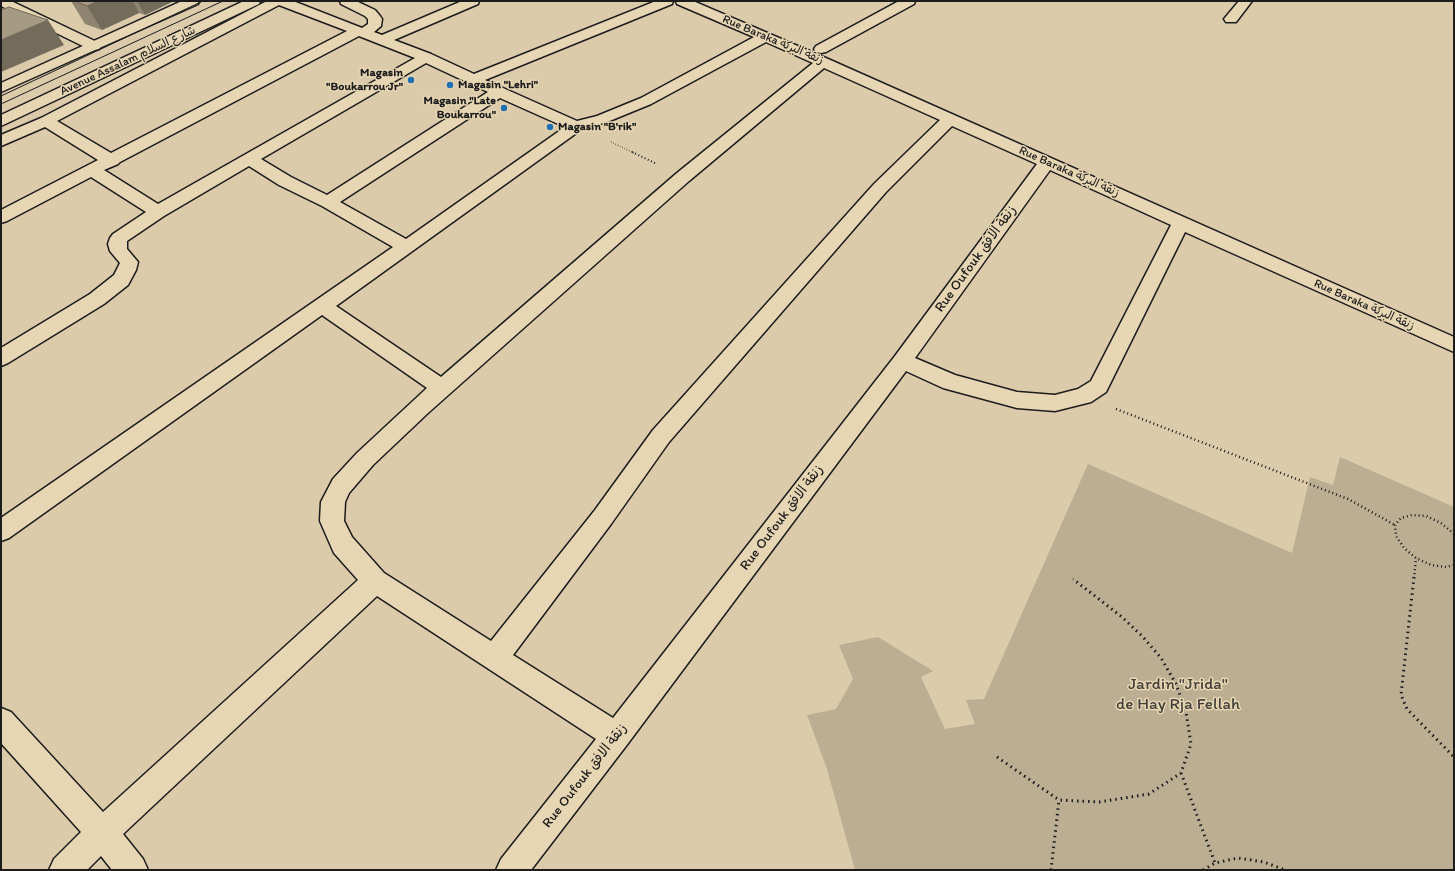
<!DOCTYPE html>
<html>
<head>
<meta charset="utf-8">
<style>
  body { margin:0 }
  #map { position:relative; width:1455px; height:871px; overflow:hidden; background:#dbcbaa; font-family:Itim,sans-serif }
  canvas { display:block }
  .frame { position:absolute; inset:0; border:2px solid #1c1c1c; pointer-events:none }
</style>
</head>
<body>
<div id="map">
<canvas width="1455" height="871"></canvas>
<div class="frame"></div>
</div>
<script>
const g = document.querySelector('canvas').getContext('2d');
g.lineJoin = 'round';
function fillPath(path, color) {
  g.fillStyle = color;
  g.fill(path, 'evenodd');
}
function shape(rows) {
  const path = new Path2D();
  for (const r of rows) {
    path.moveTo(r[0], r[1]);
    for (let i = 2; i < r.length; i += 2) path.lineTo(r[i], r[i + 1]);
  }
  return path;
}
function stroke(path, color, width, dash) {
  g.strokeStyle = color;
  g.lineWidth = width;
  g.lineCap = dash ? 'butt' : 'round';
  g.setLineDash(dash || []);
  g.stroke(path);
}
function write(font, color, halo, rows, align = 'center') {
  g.font = font + ' Itim,"Playpen Sans Arabic",sans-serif';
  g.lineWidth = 3;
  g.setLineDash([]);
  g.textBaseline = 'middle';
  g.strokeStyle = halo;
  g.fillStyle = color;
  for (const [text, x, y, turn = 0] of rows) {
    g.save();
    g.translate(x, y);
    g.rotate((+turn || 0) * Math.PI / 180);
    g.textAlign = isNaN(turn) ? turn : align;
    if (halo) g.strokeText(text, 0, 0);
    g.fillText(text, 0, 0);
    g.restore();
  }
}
const green = shape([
  [1340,457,1454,507,1454,870,855,870,827,769,807,715,836,709,853,679,839,645,878,637,933,671,921,677,945,729,975,724,966,700,984,699,1088,464,1292,553,1310,477,1333,485]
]);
const pathFar3 = shape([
  [611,142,634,153]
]);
const pathFar2 = shape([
  [632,152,657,164]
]);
const pathFar1 = shape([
  [1116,409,1348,499,1395,525],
  [1454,534,1441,523,1426,516,1412,515,1401,518,1395,525,1396,536,1404,548,1416,558,1431,565,1446,567,1454,565],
  [1414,578,1416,558]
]);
const path = shape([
  [1414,577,1401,695,1407,709,1454,757],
  [997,757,1059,800,1099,802,1149,794,1181,773,1191,744,1186,712,1176,684,1161,658,1143,637,1122,617,1073,579],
  [1181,773,1215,863],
  [1051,870,1059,800],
  [1203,870,1215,863,1238,858,1264,862,1285,870]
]);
const minor = shape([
  [1,1,11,1,99,43,101,46,99,49,94,50,89,49,1,6,1,1],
  [267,1,293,1,362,28,368,24,368,19,365,16,341,4,340,1,356,1,375,10,380,16,382,19,381,26,374,32,382,35,462,1,479,1,478,4,394,40,431,54,474,74,656,1,673,1,672,4,485,80,577,121,597,116,641,98,754,37,677,4,676,1,693,1,828,59,1454,337,1454,352,1185,232,1106,392,1091,402,1055,411,1017,408,943,388,906,371,626,746,531,870,496,870,501,859,596,739,377,596,123,834,143,859,148,870,112,870,101,856,87,870,49,870,54,859,81,832,1,743,1,708,11,712,103,812,358,580,334,553,320,521,321,502,333,479,357,453,427,388,322,315,9,538,1,541,1,518,393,247,322,206,279,185,249,166,164,216,127,241,127,249,138,262,136,270,128,285,104,304,8,363,1,366,1,348,90,294,114,275,120,263,110,251,108,244,110,238,113,234,146,212,91,177,7,221,1,223,1,210,98,160,45,127,1,146,1,135,41,118,267,1],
  [279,5,347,31,111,153,57,121,279,5],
  [359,36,415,58,158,204,104,170,118,164,120,162,359,36],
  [766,42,813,63,677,173,441,377,336,306,582,129,607,122,651,104,766,42],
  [426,63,488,92,327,195,291,177,261,159,426,63],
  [824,68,940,120,874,184,653,430,595,510,491,641,384,573,352,537,344,521,345,502,349,493,373,465,428,413,689,181,824,68],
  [500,98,565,127,406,239,340,202,500,98],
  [952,126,1037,164,895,356,613,718,513,655,611,524,669,442,886,192,952,126],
  [1050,170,1171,225,1091,381,1078,389,1055,395,1017,392,955,375,915,358,1050,170],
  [899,1,915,1,914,4,826,52,821,53,816,52,814,49,816,46,899,1],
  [1239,1,1252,1,1236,22,1226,22,1224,19,1239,1]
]);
const major = shape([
  [182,1,199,1,198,4,1,92,1,83,182,1],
  [244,1,260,1,259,4,1,126,1,115,244,1]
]);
const tram = shape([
  [1,96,203,1],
  [1,104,223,1]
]);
const wall = shape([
  [71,1,174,1,145,15,139,13,102,30,85,24]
]);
const shadedWall = shape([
  [98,1,133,1,139,13,102,30,87,6],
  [137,1,174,1,145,15],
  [48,20,64,45,1,72,1,40]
]);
const building = shape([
  [74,1,98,1,87,6,74,1],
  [9,7,48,20,1,40,1,10,9,7]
]);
const markers = [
  [411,80,4,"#1f6fb2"],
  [450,85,4,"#1f6fb2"],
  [504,108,4,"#1f6fb2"],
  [550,127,4,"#1f6fb2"]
];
const farStreetnames = [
  ["Rue Baraka زنقة البركة",773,40,23],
  ["Avenue Assalam شارع السلام",128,61,-25],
  ["Rue Baraka زنقة البركة",1069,172,24],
  ["Rue Baraka زنقة البركة",1364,305,24]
];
const farPoinames = [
  ["Magasin",403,73],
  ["\"Boukarrou Jr\"",403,87],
  ["Magasin \"Lehri\"",458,85,"left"],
  ["Magasin \"Late",496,101],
  ["Boukarrou\"",496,115],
  ["Magasin \"B'rik\"",558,127,"left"]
];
const streetNames = [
  ["Rue Oufouk زنقة الافق",976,259,-54],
  ["Rue Oufouk زنقة الافق",782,518,-53],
  ["Rue Oufouk زنقة الافق",585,776,-52]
];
const nearParknames = [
  ["Jardin \"Jrida\"",1178,685],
  ["de Hay Rja Fellah",1178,705]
];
fillPath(green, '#bbae92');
stroke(minor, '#1c1c1c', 3);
stroke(major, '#1c1c1c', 3);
stroke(pathFar3, '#1c1c1c', 1.5, [0.5, 2]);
stroke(pathFar2, '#1c1c1c', 2, [1, 2.5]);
stroke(pathFar1, '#1c1c1c', 2.5, [1, 3]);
stroke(path, '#1c1c1c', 3, [1.5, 4]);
fillPath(minor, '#e7d6b3');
fillPath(major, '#e7d6b3');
stroke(tram, '#1c1c1c', 1);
fillPath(wall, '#8e8470');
fillPath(shadedWall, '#746c5b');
fillPath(building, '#a59a82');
stroke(building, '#746c5b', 1);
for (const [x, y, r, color] of markers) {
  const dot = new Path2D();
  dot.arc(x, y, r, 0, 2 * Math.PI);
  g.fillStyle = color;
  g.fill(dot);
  stroke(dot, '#e7d6b3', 1.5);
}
write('12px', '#1c1c1c', '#e7d6b3', farStreetnames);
write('bold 12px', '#1c1c1c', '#e7d6b3', farPoinames, 'right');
write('14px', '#1c1c1c', '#e7d6b3', streetNames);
write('17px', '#44403a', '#e7d6b3', nearParknames);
</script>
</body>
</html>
